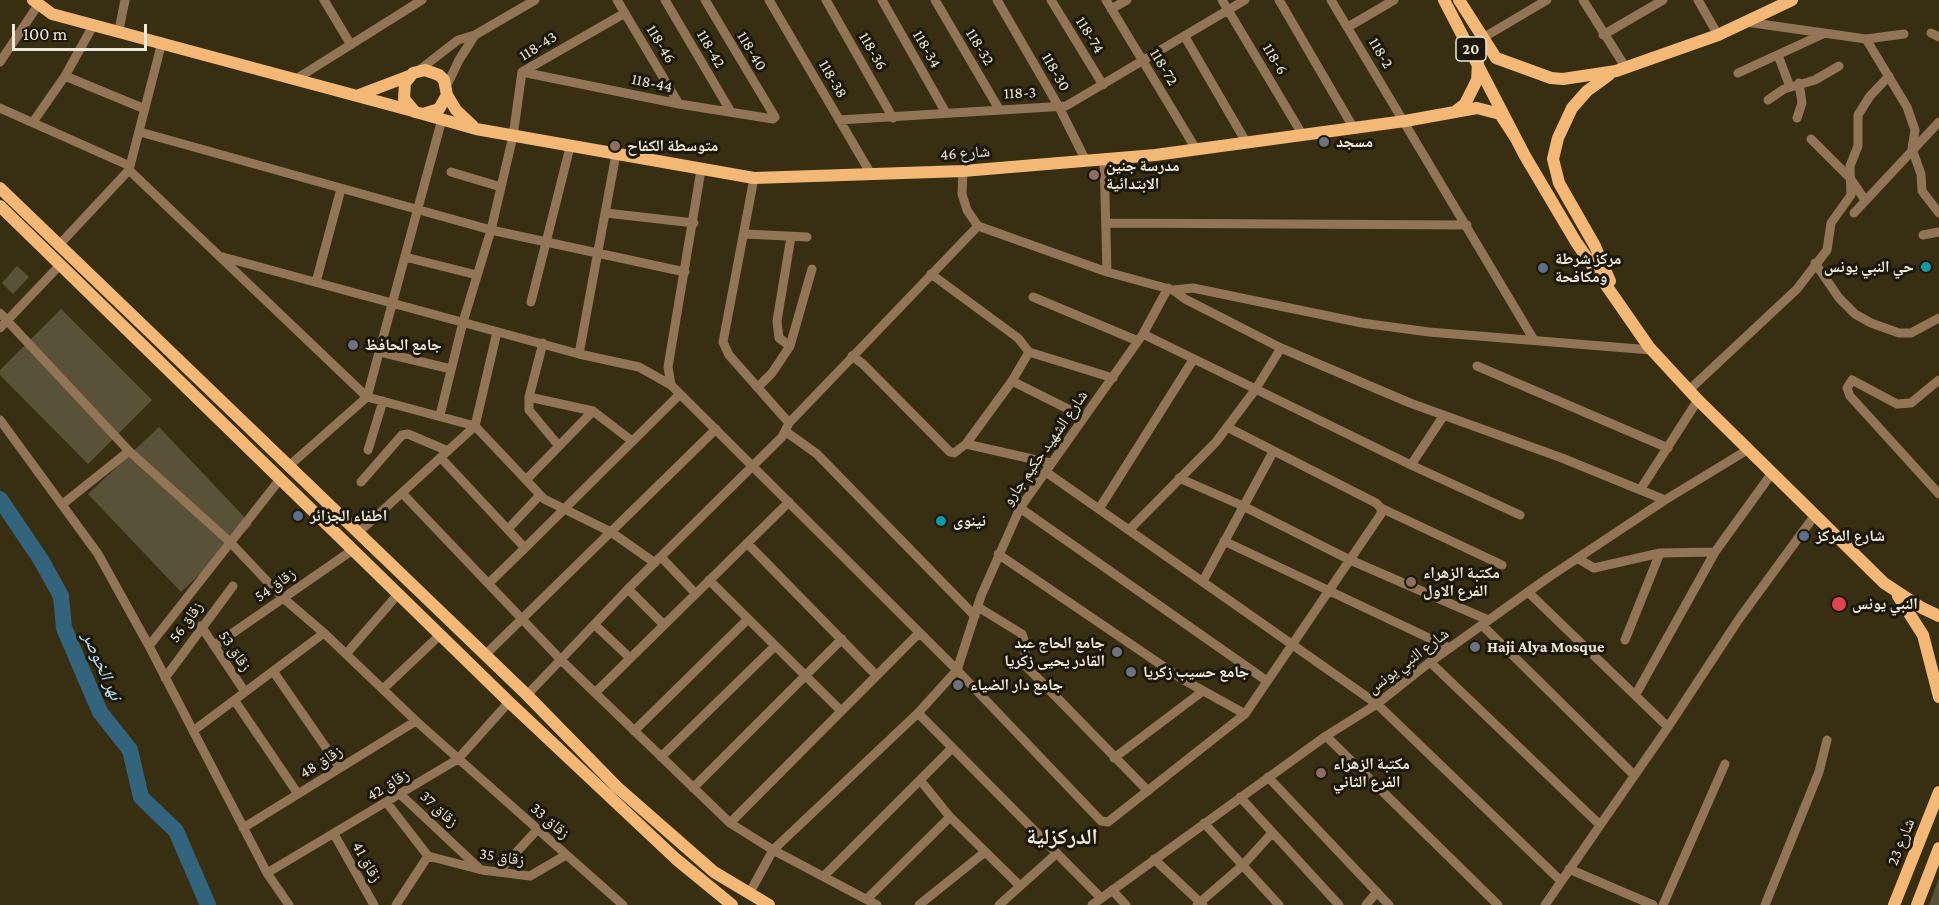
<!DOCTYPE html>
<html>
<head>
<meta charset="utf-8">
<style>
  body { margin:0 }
  #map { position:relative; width:1939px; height:905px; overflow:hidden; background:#382f12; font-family:"Crimson Pro",serif }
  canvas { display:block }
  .scale { position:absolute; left:12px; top:24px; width:135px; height:27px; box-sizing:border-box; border:3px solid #eee9d8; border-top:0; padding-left:8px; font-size:18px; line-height:21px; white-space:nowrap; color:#eee9d8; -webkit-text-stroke:4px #1c180b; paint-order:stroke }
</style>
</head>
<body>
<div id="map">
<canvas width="1939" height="905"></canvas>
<div class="scale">100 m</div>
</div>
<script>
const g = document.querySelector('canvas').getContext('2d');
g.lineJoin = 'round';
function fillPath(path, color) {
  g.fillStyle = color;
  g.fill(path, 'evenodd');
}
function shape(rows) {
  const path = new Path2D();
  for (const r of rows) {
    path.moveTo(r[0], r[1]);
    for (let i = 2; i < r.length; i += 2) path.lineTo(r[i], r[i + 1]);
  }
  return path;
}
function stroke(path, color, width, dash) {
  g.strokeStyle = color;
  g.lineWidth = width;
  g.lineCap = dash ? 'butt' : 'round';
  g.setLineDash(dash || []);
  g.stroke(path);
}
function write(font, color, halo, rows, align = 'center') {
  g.font = font + ' "Crimson Pro","Noto Naskh Arabic",serif';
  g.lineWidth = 6;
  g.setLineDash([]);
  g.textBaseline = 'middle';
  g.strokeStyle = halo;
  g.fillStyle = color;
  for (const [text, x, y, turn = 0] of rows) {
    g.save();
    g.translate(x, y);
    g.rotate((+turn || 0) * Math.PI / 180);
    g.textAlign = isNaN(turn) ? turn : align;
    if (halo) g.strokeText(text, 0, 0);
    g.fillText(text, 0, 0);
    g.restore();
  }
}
const green = shape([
  [17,266,29,277,13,294,2,283],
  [61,309,152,400,88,464,0,375,0,370],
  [159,427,252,525,181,592,88,494],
  [1939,878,1939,905,1929,905]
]);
const river = shape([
  [0,499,41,560,61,596,64,628,100,712,130,750,141,797,176,831,208,905]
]);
const minor = shape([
  [324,0,351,45],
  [617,0,679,104],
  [665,0,731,112],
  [769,0,871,174],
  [826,0,893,118],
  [882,0,946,113],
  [935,0,999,109],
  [997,0,1059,107,1086,161],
  [1051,0,1103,85],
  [1106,0,1196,149],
  [1222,0,1302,134],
  [1279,0,1353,127],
  [1331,0,1534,340],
  [1583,0,1626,68],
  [1698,0,1718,35],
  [1111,9,1127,0],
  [1746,22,1866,39,1904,34],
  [1348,27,1394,0],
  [119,30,125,0],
  [1931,33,1939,37],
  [1603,35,1663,0],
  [1185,37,1246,142],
  [1481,39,1547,0],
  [1866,39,1907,107,1915,130,1912,149,1921,174,1922,191,1939,213],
  [1778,55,1790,87],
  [0,62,38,5],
  [418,71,458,40,475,35],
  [522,72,679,104,773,119,775,117,705,0],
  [1738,73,1823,34],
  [65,76,145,109],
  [296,79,422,0],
  [446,87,459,60,475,35,535,0],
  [1768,100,1784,89,1815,80,1839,66],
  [0,108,130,166],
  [1797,118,1802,103,1799,83],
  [839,120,1066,106,1245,0],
  [33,122,65,76,94,24],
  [140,132,491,230,685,272],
  [1811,139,1850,178,1865,200],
  [1104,159,1107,272],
  [129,170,367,397,475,426,544,499,611,532,655,563],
  [963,171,962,194,967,210,978,226,1107,272,1173,290,1193,288,1362,323,1429,332,1651,350],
  [451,172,501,187],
  [754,178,723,342,729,355,789,423],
  [606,213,694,223],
  [1854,213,1939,122],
  [1107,223,1467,225],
  [745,234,807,237],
  [1923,235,1939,232],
  [59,245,129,170,162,42],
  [223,257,579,354,639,367,671,385,957,670,1101,821,1108,822,1245,714,1381,514,1381,508,1376,503,1227,427],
  [405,257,477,275],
  [1815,263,1839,298,1855,314,1871,323,1899,333,1911,333,1939,318],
  [931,274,1018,338,1029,352,1113,378],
  [316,282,341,189],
  [1173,290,1185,299,1281,348,1410,403,1562,458,1665,500],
  [1033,297,1138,341],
  [531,302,570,147],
  [0,313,129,451,230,542,283,598,324,633,416,721,623,905],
  [0,328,61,264],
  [1143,334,1411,465,1520,515],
  [543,343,529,397,529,410,558,445],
  [790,346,779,338,777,321,791,237],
  [380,352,451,369],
  [579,354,616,154],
  [852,356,863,364,950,452,954,453,966,444,1012,381,1029,352],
  [1477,366,1668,448],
  [1939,380,1911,403,1897,404,1852,380,1847,388,1850,396,1939,494],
  [1012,381,1084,417],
  [671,385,668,367,701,170],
  [758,387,772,373,790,346,812,269],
  [1689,390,1797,289,1827,250,1831,223,1851,195,1850,166,1858,146,1858,115,1870,96,1889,76],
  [529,397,593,411,632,441],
  [440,415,463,322,491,230,513,136,522,72,625,13],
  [0,420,98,554,149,646,267,873,289,905],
  [785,431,817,454,975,616],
  [966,444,1050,463],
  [368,450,383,401],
  [441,458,525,548,489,583],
  [290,465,367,397,442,119],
  [1411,465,1444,415],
  [1046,472,1377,704,1561,881],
  [1179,478,1243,506,1348,559,1488,620],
  [526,480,593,411],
  [361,482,402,435,408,434,448,451],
  [1640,490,1698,400],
  [402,493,561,660,730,823,773,850,877,905],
  [64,503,129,451],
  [1020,508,1267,681],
  [1381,508,1502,565],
  [1099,509,1193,360],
  [508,529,540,495],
  [1129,530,1216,442,1255,390,1281,348],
  [359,532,475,426,497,332],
  [1224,541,1450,648],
  [747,543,876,675],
  [525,548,680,394],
  [998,554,1182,679,1245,714],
  [661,557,696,594],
  [1577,558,1594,568,1660,553,1715,552],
  [709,580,841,711],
  [1203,581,1273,452],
  [628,589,664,625],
  [1528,592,1668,727],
  [978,607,1022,634,1025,643,1025,665,1148,791],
  [595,625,630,658],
  [1482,625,1634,775],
  [201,626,245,692],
  [1625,640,1660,553],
  [149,646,281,478],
  [214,646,354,549],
  [346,654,399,593],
  [485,655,716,429],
  [1430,662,1600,825],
  [273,671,340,768],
  [165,678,233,586],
  [383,689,441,634],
  [595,693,789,502],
  [1636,694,1715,552,1772,473],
  [527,695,628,589,782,437,789,423,978,226],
  [235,701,298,794],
  [918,713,1101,898],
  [193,731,324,633],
  [634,731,748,619],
  [1326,736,1498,905],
  [661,757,775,646],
  [1114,758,1203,691],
  [1268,777,1389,905],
  [920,780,950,817,1020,886],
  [693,788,842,639],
  [401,795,480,869],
  [1240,797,1339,905],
  [387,803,428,856],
  [730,823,919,633],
  [1204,823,1279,905],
  [243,828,416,721],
  [334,834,374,905],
  [428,856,482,870,530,876,566,855],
  [1154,859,1203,905],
  [1569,869,1653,905],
  [498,872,537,830],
  [267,873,458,759,509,702],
  [825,875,952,748],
  [1112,890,1126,905],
  [749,894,773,850,918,713,957,670,981,596,1020,508,1143,334,1168,288],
  [867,899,950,817],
  [396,905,428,856],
  [919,905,985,852],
  [999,905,1057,853],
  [1092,905,1326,736,1377,704,1430,662,1549,577,1665,500,1749,449],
  [1197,905,1242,866,1272,833],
  [1366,905,1377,892],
  [1545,905,1668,727,1739,619,1815,515],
  [1663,905,1725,764],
  [1765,905,1819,772,1827,740]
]);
const major = shape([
  [33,0,52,14,413,111],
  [1444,0,1525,156,1576,242,1649,347,1698,400,1884,583,1922,608,1939,616],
  [1459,0,1496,58,1551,78,1563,79,1616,71,1718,35,1792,0],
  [1609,75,1587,91,1572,108,1558,138,1553,159,1559,183,1595,246,1610,281],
  [359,95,409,76],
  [447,95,456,110,473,126],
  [1456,111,1465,104,1477,80,1478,63],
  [423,114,439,109,447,95,444,80,439,75,425,70,413,73,405,83,404,99,415,112,423,114,476,129,754,178,963,171,1155,155,1405,121,1477,108,1500,114,1515,137],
  [0,188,527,695,617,787,714,872,769,905],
  [0,206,509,702,676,859,732,905],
  [1898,596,1923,635,1939,697],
  [1894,905,1939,792],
  [1917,905,1939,848]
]);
const markers = [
  [1324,142,6,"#6b7280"],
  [615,146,6,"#8d6e63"],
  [1094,175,6,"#8d6e63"],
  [1926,267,6,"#0f9aa8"],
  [1543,268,6,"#5c6f8a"],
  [353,345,6,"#6b7280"],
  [298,516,6,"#5c6f8a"],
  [941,521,6,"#0f9aa8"],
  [1804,536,6,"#5c6f8a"],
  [1411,582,6,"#8d6e63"],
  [1839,604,8,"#e0444e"],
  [1475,647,6,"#6b7280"],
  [1117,652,6,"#6b7280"],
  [1131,672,6,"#6b7280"],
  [958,685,6,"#6b7280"],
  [1321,773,6,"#8d6e63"]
];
const shields = [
  [1471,49,30]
];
const shieldNames = [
  ["20",1471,49]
];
const streetNames = [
  ["118-74",1090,35,58],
  ["118-46",661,44,59],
  ["118-43",538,46,-32],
  ["118-32",980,47,59],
  ["118-42",711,49,60],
  ["118-34",927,49,60],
  ["118-40",752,51,59],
  ["118-36",873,51,60],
  ["118-2",1381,53,59],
  ["118-6",1275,59,59],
  ["118-72",1164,67,59],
  ["118-30",1056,72,60],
  ["118-38",833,79,60],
  ["118-44",652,83,12],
  ["118-3",1020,93,-2],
  ["شارع 46",965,153,-4],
  ["شارع الشهيد حكيم جارو",1045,448,-55],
  ["زقاق 54",275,585,-35],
  ["زقاق 56",186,622,-54],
  ["زقاق 53",235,651,56],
  ["شارع النبي يونس",1408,661,-37],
  ["زقاق 48",321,762,-32],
  ["زقاق 42",388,785,-31],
  ["زقاق 37",439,809,43],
  ["زقاق 33",550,821,41],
  ["شارع 23",1901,842,-68],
  ["زقاق 35",502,857,9],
  ["زقاق 41",367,862,61]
];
const poiNames = [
  ["مسجد",1336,142],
  ["متوسطة الكفاح",627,146],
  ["مدرسة جنين",1106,166],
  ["الابتدائية",1106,184],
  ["مركز شرطة",1555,259],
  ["ومكافحة",1555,277],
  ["حي النبي يونس",1914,267,"right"],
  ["جامع الحافظ",365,345],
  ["اطفاء الجزائر",310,516],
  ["نينوى",953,521],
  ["شارع المركز",1816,536],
  ["مكتبة الزهراء",1423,573],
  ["الفرع الاول",1423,591],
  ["النبي يونس",1852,604],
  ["جامع الحاج عبد",1105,643,"right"],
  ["القادر يحيى زكريا",1105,661,"right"],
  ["Haji Alya Mosque",1487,647],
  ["جامع حسيب زكريا",1143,672],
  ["جامع دار الضياء",970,685],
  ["مكتبة الزهراء",1333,764],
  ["الفرع الثاني",1333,782]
];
const waterNames = [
  ["نهر الخوصر",102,666,66]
];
const districtNames = [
  ["الدركزلية",1062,837]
];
fillPath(green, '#5a5238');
stroke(river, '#32647d', 16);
stroke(minor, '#917556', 9);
stroke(major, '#f3b876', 12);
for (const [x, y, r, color] of markers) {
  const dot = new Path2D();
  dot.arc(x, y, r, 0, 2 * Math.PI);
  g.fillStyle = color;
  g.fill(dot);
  stroke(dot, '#1c180b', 2);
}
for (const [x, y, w] of shields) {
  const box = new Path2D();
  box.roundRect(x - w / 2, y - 12, w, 24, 4.5);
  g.fillStyle = '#1c180b';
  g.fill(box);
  stroke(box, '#eee9d8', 1.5);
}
write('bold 15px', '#eee9d8', null, shieldNames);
write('16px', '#eee9d8', '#1c180b', streetNames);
write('bold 16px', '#eee9d8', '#1c180b', poiNames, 'left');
write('italic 18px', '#b5e2fb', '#1c180b', waterNames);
write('bold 22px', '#eee9d8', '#1c180b', districtNames);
</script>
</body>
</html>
